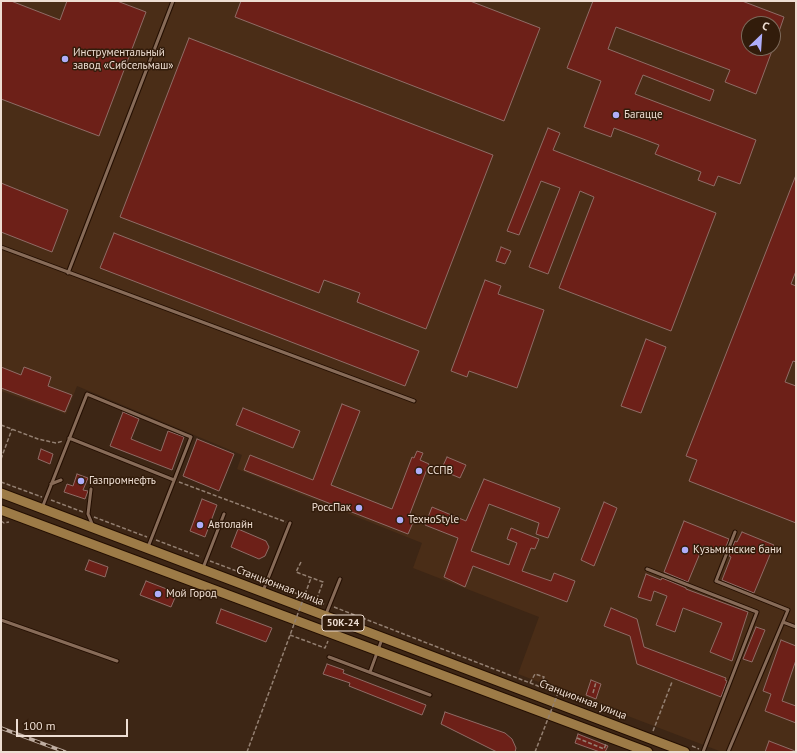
<!DOCTYPE html>
<html>
<head>
<meta charset="utf-8">
<style>
  body { margin:0 }
  #map { position:relative; width:797px; height:753px; overflow:hidden; background:#3d2615; font-family:"PT Sans",sans-serif }
  canvas { display:block }
  .frame { position:absolute; inset:0; border:2px solid #eeded3; pointer-events:none }
  .north { position:absolute; left:741px; top:16px; width:40px; height:40px; box-sizing:border-box; background:#321c0b; border:1px solid #7d6a5b; border-radius:50%; rotate:25deg; font-size:11px; font-weight:700; line-height:16px; text-align:center; color:#eeded3 }
  .north::after { content:''; display:block; margin:auto; width:14px; height:18px; background:#afaefa; clip-path:polygon(50% 0,100% 100%,50% 72%,0 100%) }
  .scale { position:absolute; left:16px; top:719px; width:112px; height:18px; box-sizing:border-box; border:2px solid #eeded3; border-top:0; padding-left:5px; font-size:12px; line-height:14px; white-space:nowrap; color:#eeded3; -webkit-text-stroke:3px #321c0b; paint-order:stroke }
</style>
</head>
<body>
<div id="map">
<canvas width="797" height="753"></canvas>
<div class="frame"></div>
<div class="north">С</div>
<div class="scale">100 m</div>
</div>
<script>
const g = document.querySelector('canvas').getContext('2d');
g.lineJoin = 'round';
function fillPath(path, color) {
  g.fillStyle = color;
  g.fill(path, 'evenodd');
}
function shape(rows) {
  const path = new Path2D();
  for (const r of rows) {
    path.moveTo(r[0], r[1]);
    for (let i = 2; i < r.length; i += 2) path.lineTo(r[i], r[i + 1]);
  }
  return path;
}
function stroke(path, color, width, dash) {
  g.strokeStyle = color;
  g.lineWidth = width;
  g.lineCap = dash ? 'butt' : 'round';
  g.setLineDash(dash || []);
  g.stroke(path);
}
function write(font, color, halo, rows, align = 'center') {
  g.font = font + ' "PT Sans",sans-serif';
  g.lineWidth = 3;
  g.setLineDash([]);
  g.textBaseline = 'middle';
  g.strokeStyle = halo;
  g.fillStyle = color;
  for (const [text, x, y, turn = 0] of rows) {
    g.save();
    g.translate(x, y);
    g.rotate((+turn || 0) * Math.PI / 180);
    g.textAlign = isNaN(turn) ? turn : align;
    if (halo) g.strokeText(text, 0, 0);
    g.fillText(text, 0, 0);
    g.restore();
  }
}
const built = shape([
  [1,1,796,1,796,752,722,752,518,674,539,617,413,568,422,543,237,469,242,455,77,386,66,414,1,391],
  [749,24,773,24,773,48,749,48]
]);
const building = shape([
  [1,1,11,1,60,20,67,1,117,1,146,12,99,136,1,99,1,1],
  [241,1,470,1,540,28,504,121,235,17,241,1],
  [593,1,742,1,784,17,774,46,773,24,749,24,749,48,773,48,756,94,725,82,730,70,616,27,608,49,714,90,710,101,643,75,635,94,756,140,740,184,718,176,714,186,698,180,701,172,655,154,659,145,614,128,611,137,584,127,601,81,567,68,593,1],
  [189,38,493,155,426,329,357,302,360,293,324,280,319,293,120,217,189,38],
  [548,128,560,133,553,150,716,213,671,331,559,288,594,197,580,191,548,274,529,267,560,188,541,181,519,235,507,231,548,128],
  [796,175,796,271,791,284,796,286,796,362,793,361,785,382,796,386,796,523,689,481,697,460,686,456,796,175],
  [1,183,68,210,52,252,1,232,1,183],
  [114,233,419,351,405,386,100,268,114,233],
  [501,247,511,251,505,264,496,261,501,247],
  [485,280,501,286,498,294,544,310,517,388,469,371,467,377,451,371,485,280],
  [646,339,666,347,641,413,621,406,646,339],
  [1,367,21,375,24,367,51,377,48,386,72,395,65,412,1,388,1,367],
  [342,404,360,411,331,485,392,509,412,457,414,458,417,451,423,453,420,460,429,464,409,516,415,518,408,534,244,470,250,455,313,480,342,404],
  [243,408,300,431,293,448,236,425,243,408],
  [123,412,139,419,131,439,161,451,168,431,184,437,172,470,110,446,123,412],
  [197,439,234,454,219,491,183,476,197,439],
  [41,449,53,454,50,464,38,459,41,449],
  [447,457,466,465,460,478,441,470,447,457],
  [77,474,88,478,83,490,88,491,85,499,64,492,67,484,73,486,77,474],
  [484,479,560,508,548,538,536,534,539,523,489,504,471,551,509,565,517,543,507,539,511,528,539,539,535,549,531,548,522,571,551,581,554,573,575,581,567,602,473,566,465,587,444,577,458,538,425,525,432,507,466,521,484,479],
  [202,499,217,505,205,537,190,531,202,499],
  [604,502,617,508,594,566,581,560,604,502],
  [684,521,729,539,723,554,703,546,688,582,664,572,684,521],
  [238,529,266,541,269,547,265,556,259,559,231,547,238,529],
  [742,532,774,545,754,593,722,580,731,557,729,556,735,541,737,542,742,532],
  [89,560,108,567,105,577,85,570,89,560],
  [646,574,661,580,662,578,686,588,686,589,748,612,732,661,710,652,722,623,683,608,675,632,656,625,667,596,654,591,651,601,638,597,646,574],
  [146,581,177,593,171,607,140,595,146,581],
  [611,608,637,619,644,647,726,678,725,680,727,681,721,697,637,664,630,636,604,626,611,608],
  [221,609,272,628,266,642,216,623,221,609],
  [756,627,765,630,752,662,743,659,756,627],
  [781,640,796,646,796,660,782,701,796,706,796,723,765,711,771,694,763,691,781,640],
  [327,664,344,670,343,673,426,705,422,715,349,686,350,683,323,674,327,664],
  [591,680,601,684,596,699,586,695,591,680],
  [445,712,505,733,512,739,516,748,515,752,497,752,441,724,445,712],
  [578,734,608,746,605,752,600,752,575,743,578,734],
  [769,741,795,751,795,752,765,752,769,741]
]);
const path = shape([
  [1,425,38,439,56,443,63,441],
  [1,459,12,429],
  [1,482,42,497],
  [179,482,286,522],
  [51,500,83,512],
  [94,517,147,537],
  [1,521,4,523,9,522],
  [156,540,201,557],
  [210,561,263,581],
  [301,562,296,572,323,582,316,601],
  [272,584,324,604],
  [334,607,556,693],
  [290,635,325,648,328,641],
  [530,683,535,674,544,677,541,685,558,693],
  [593,693,596,682],
  [653,731,672,682],
  [577,738,604,749,606,744],
  [692,746,699,749]
]);
const lane = shape([
  [1,247,414,401],
  [68,273,173,1],
  [69,438,174,480],
  [51,484,61,480],
  [91,489,88,514,93,526],
  [42,508,87,394,191,437,148,547],
  [203,568,224,514],
  [647,569,757,612,703,752],
  [263,591,290,523],
  [326,614,340,579],
  [1,620,117,661],
  [783,622,796,627],
  [329,657,430,695],
  [370,672,382,639],
  [728,752,788,610,716,581,735,532]
]);
const primary = shape([
  [1,493,685,752],
  [1,510,648,752]
]);
const rail = shape([
  [1,728,65,752]
]);
const pathBridge = shape([
  [247,752,311,578],
  [535,752,558,693]
]);
const markers = [
  [65,59,4,"#afaefa"],
  [616,115,4,"#afaefa"],
  [419,471,4,"#afaefa"],
  [81,481,4,"#afaefa"],
  [359,508,4,"#afaefa"],
  [400,520,4,"#afaefa"],
  [200,525,4,"#afaefa"],
  [685,550,4,"#afaefa"],
  [158,594,4,"#afaefa"]
];
const shields = [
  [343,623,42]
];
const shieldNames = [
  ["50К-24",343,623]
];
const poiNames = [
  ["Инструментальный",73,53],
  ["завод «Сибсельмаш»",73,66],
  ["Багацце",624,115],
  ["ССПВ",427,471],
  ["Газпромнефть",89,481],
  ["РоссПак",351,508,"right"],
  ["ТехноStyle",408,520],
  ["Автолайн",208,525],
  ["Кузьминские бани",693,550],
  ["Мой Город",166,594]
];
const streetNames = [
  ["Станционная улица",280,586,21],
  ["Станционная улица",583,700,21]
];
fillPath(built, '#4a2d17');
fillPath(building, '#6d2018');
stroke(building, '#8f6c66', 1);
stroke(lane, '#230e01', 5);
stroke(primary, '#230e01', 11);
stroke(path, '#948072', 1.5, [4, 2]);
stroke(lane, '#876b58', 3);
stroke(primary, '#9d7b47', 9);
stroke(rail, '#bfada1', 3.5);
stroke(rail, '#321c0b', 2, [6]);
stroke(pathBridge, '#948072', 1.5, [4, 2]);
for (const [x, y, r, color] of markers) {
  const dot = new Path2D();
  dot.arc(x, y, r, 0, 2 * Math.PI);
  g.fillStyle = color;
  g.fill(dot);
  stroke(dot, '#321c0b', 1.5);
}
for (const [x, y, w] of shields) {
  const box = new Path2D();
  box.roundRect(x - w / 2, y - 8, w, 16, 3);
  g.fillStyle = '#321c0b';
  g.fill(box);
  stroke(box, '#eeded3', 1);
}
write('bold 10px', '#eeded3', null, shieldNames);
write('11px', '#eeded3', '#321c0b', poiNames, 'left');
write('11px', '#eeded3', '#321c0b', streetNames);
</script>
</body>
</html>
